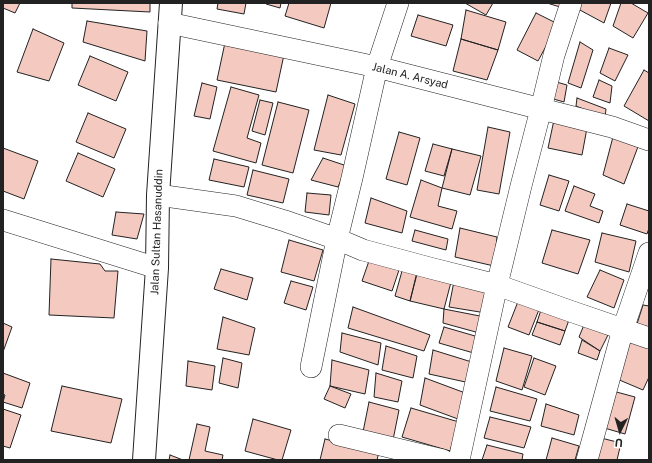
<!DOCTYPE html>
<html>
<head>
<meta charset="utf-8">
<style>
  body { margin:0 }
  #map { position:relative; width:652px; height:463px; overflow:hidden; background:#fff; font-family:"Public Sans",sans-serif }
  canvas { display:block }
  .frame { position:absolute; inset:0; border:4px solid #222; pointer-events:none }
  .north { position:absolute; left:600px; top:411px; width:40px; height:40px; -webkit-text-stroke:3px #fff; paint-order:stroke; rotate:185deg; font-size:11px; font-weight:700; line-height:16px; text-align:center; color:#222 }
  .north::after { content:''; display:block; margin:auto; width:14px; height:18px; background:#222; clip-path:polygon(50% 0,100% 100%,50% 72%,0 100%) }
</style>
</head>
<body>
<div id="map">
<canvas width="652" height="463"></canvas>
<div class="frame"></div>
<div class="north">U</div>
</div>
<script>
const g = document.querySelector('canvas').getContext('2d');
g.lineJoin = 'round';
function fillPath(path, color) {
  g.fillStyle = color;
  g.fill(path, 'evenodd');
}
function shape(rows) {
  const path = new Path2D();
  for (const r of rows) {
    path.moveTo(r[0], r[1]);
    for (let i = 2; i < r.length; i += 2) path.lineTo(r[i], r[i + 1]);
  }
  return path;
}
function stroke(path, color, width, dash) {
  g.strokeStyle = color;
  g.lineWidth = width;
  g.lineCap = dash ? 'butt' : 'round';
  g.setLineDash(dash || []);
  g.stroke(path);
}
function write(font, color, halo, rows, align = 'center') {
  g.font = font + ' "Public Sans",sans-serif';
  g.lineWidth = 3;
  g.setLineDash([]);
  g.textBaseline = 'middle';
  g.strokeStyle = halo;
  g.fillStyle = color;
  for (const [text, x, y, turn = 0] of rows) {
    g.save();
    g.translate(x, y);
    g.rotate((+turn || 0) * Math.PI / 180);
    g.textAlign = isNaN(turn) ? turn : align;
    if (halo) g.strokeText(text, 0, 0);
    g.fillText(text, 0, 0);
    g.restore();
  }
}
const building = shape([
  [3,3,20,3,15,13,3,8,3,3],
  [72,3,150,3,150,12,72,8,72,3],
  [218,3,246,3,244,14,217,9,218,3],
  [266,3,281,3,280,8,266,4,266,3],
  [289,3,331,3,324,28,285,16,289,3],
  [465,3,493,3,486,15,465,3],
  [547,3,562,3,560,7,547,3],
  [581,3,611,3,604,23,578,9,581,3],
  [621,3,631,3,648,13,633,38,613,26,621,3],
  [466,10,506,22,498,50,461,39,466,10],
  [536,13,558,24,538,61,517,50,536,13],
  [418,15,453,25,446,46,411,36,418,15],
  [87,21,147,31,145,61,83,42,87,21],
  [33,29,64,43,49,81,17,72,33,29],
  [226,38,285,50,276,92,217,80,226,38],
  [461,39,498,50,487,80,453,71,461,39],
  [580,42,593,50,581,88,568,83,580,42],
  [609,48,628,55,615,81,600,73,609,48],
  [90,56,128,72,116,101,78,85,90,56],
  [644,70,649,73,649,121,624,106,644,70],
  [599,80,612,86,610,103,593,97,599,80],
  [553,81,567,85,564,102,550,98,553,81],
  [202,83,217,87,210,119,194,116,202,83],
  [231,87,259,95,247,138,261,143,256,163,213,151,231,87],
  [328,95,355,104,341,155,314,150,328,95],
  [577,98,606,109,605,118,576,106,577,98],
  [260,100,273,103,265,135,252,131,260,100],
  [278,102,309,110,293,173,262,165,278,102],
  [88,113,126,129,114,158,76,142,88,113],
  [554,120,587,128,582,155,548,148,554,120],
  [488,127,510,132,499,194,477,190,488,127],
  [399,132,420,138,407,185,386,179,399,132],
  [614,133,639,144,624,184,603,175,614,133],
  [433,144,452,149,444,176,425,171,433,144],
  [3,148,38,161,24,199,3,191,3,148],
  [452,149,481,156,470,195,442,188,452,149],
  [78,153,115,169,103,197,66,181,78,153],
  [323,158,347,166,338,187,311,180,323,158],
  [214,159,249,167,244,187,209,180,214,159],
  [253,170,289,179,283,203,247,195,253,170],
  [549,175,569,181,559,211,540,205,549,175],
  [421,180,442,188,438,206,457,211,452,229,410,217,421,180],
  [574,186,595,194,590,206,603,211,599,223,565,211,574,186],
  [307,193,331,195,329,215,305,212,307,193],
  [371,198,407,211,402,233,365,223,371,198],
  [627,204,649,211,649,228,647,234,620,225,627,204],
  [116,212,144,214,137,239,112,235,116,212],
  [460,228,497,237,494,266,455,257,460,228],
  [415,230,448,239,446,250,412,241,415,230],
  [552,230,590,240,578,274,542,263,552,230],
  [602,233,636,241,629,272,595,262,602,233],
  [289,240,323,250,314,281,281,272,289,240],
  [370,258,400,267,392,291,362,281,370,258],
  [51,259,100,264,105,271,118,271,114,318,49,315,51,259],
  [404,264,418,268,410,301,395,296,404,264],
  [221,269,253,278,247,300,214,289,221,269],
  [600,270,624,280,614,308,587,297,600,270],
  [417,274,451,282,444,309,410,301,417,274],
  [455,276,491,289,486,313,449,307,455,276],
  [291,281,313,287,306,310,284,303,291,281],
  [519,299,540,307,529,335,508,327,519,299],
  [643,305,649,306,649,327,637,324,643,305],
  [353,307,430,335,424,351,348,328,353,307],
  [542,307,570,317,565,331,537,322,542,307],
  [444,309,485,317,483,334,443,323,444,309],
  [223,317,255,328,249,355,217,349,223,317],
  [586,320,611,329,600,351,579,337,586,320],
  [537,322,565,331,560,345,532,335,537,322],
  [3,323,12,327,3,352,3,323],
  [444,327,482,338,477,354,439,343,444,327],
  [342,333,381,343,378,365,340,352,342,333],
  [633,334,649,341,649,377,643,390,617,379,633,334],
  [582,340,600,351,597,360,578,353,582,340],
  [386,346,417,356,413,378,382,370,386,346],
  [504,348,532,356,522,390,496,381,504,348],
  [433,350,475,363,470,383,429,374,433,350],
  [223,358,242,363,238,388,219,383,223,358],
  [534,358,556,366,545,395,524,387,534,358],
  [332,360,369,370,365,394,330,386,332,360],
  [188,361,215,366,212,390,186,386,188,361],
  [3,373,30,383,22,408,3,402,5,395,3,394,3,373],
  [376,373,402,381,398,402,374,397,376,373],
  [425,378,468,394,458,419,420,405,425,378],
  [62,386,122,399,111,443,51,431,62,386],
  [330,386,351,394,345,408,324,399,330,386],
  [496,387,537,399,530,421,490,411,496,387],
  [609,390,635,397,625,434,601,427,609,390],
  [369,402,399,410,393,440,363,432,369,402],
  [546,404,579,415,574,435,541,426,546,404],
  [411,408,459,422,450,451,402,437,411,408],
  [3,409,21,415,10,448,3,446,3,409],
  [490,417,531,427,524,448,484,438,490,417],
  [253,419,291,430,282,460,278,460,245,451,253,419],
  [197,424,210,427,205,451,223,455,222,460,189,460,197,424],
  [597,437,621,443,617,460,591,460,597,437],
  [552,438,579,446,575,460,546,460,552,438],
  [325,439,379,452,377,460,320,460,325,439],
  [487,445,523,454,522,460,482,460,487,445],
  [170,455,183,460,169,460,170,455]
]);
const minor = shape([
  [169,23,377,67,612,127,649,140],
  [158,195,236,206,285,221,337,239,363,250,430,268,497,285,570,311,649,338],
  [3,220,157,268],
  [311,367,337,239,352,178,377,67,398,3],
  [339,435,443,460],
  [459,460,497,285,521,186,541,109,554,55,571,3],
  [587,460,623,329,649,253]
]);
const highway = shape([
  [144,460,157,268,158,195,171,3]
]);
const streetNames = [
  ["Jalan A. Arsyad",410,76,14],
  ["Jalan Sultan Hasanuddin",157,232,-88]
];
fillPath(building, '#f3c9c0');
stroke(building, '#222', 1);
stroke(minor, '#222', 22);
stroke(highway, '#222', 24);
stroke(minor, '#fff', 21);
stroke(highway, '#fff', 22);
write('11px', '#222', '#fff', streetNames);
</script>
</body>
</html>
